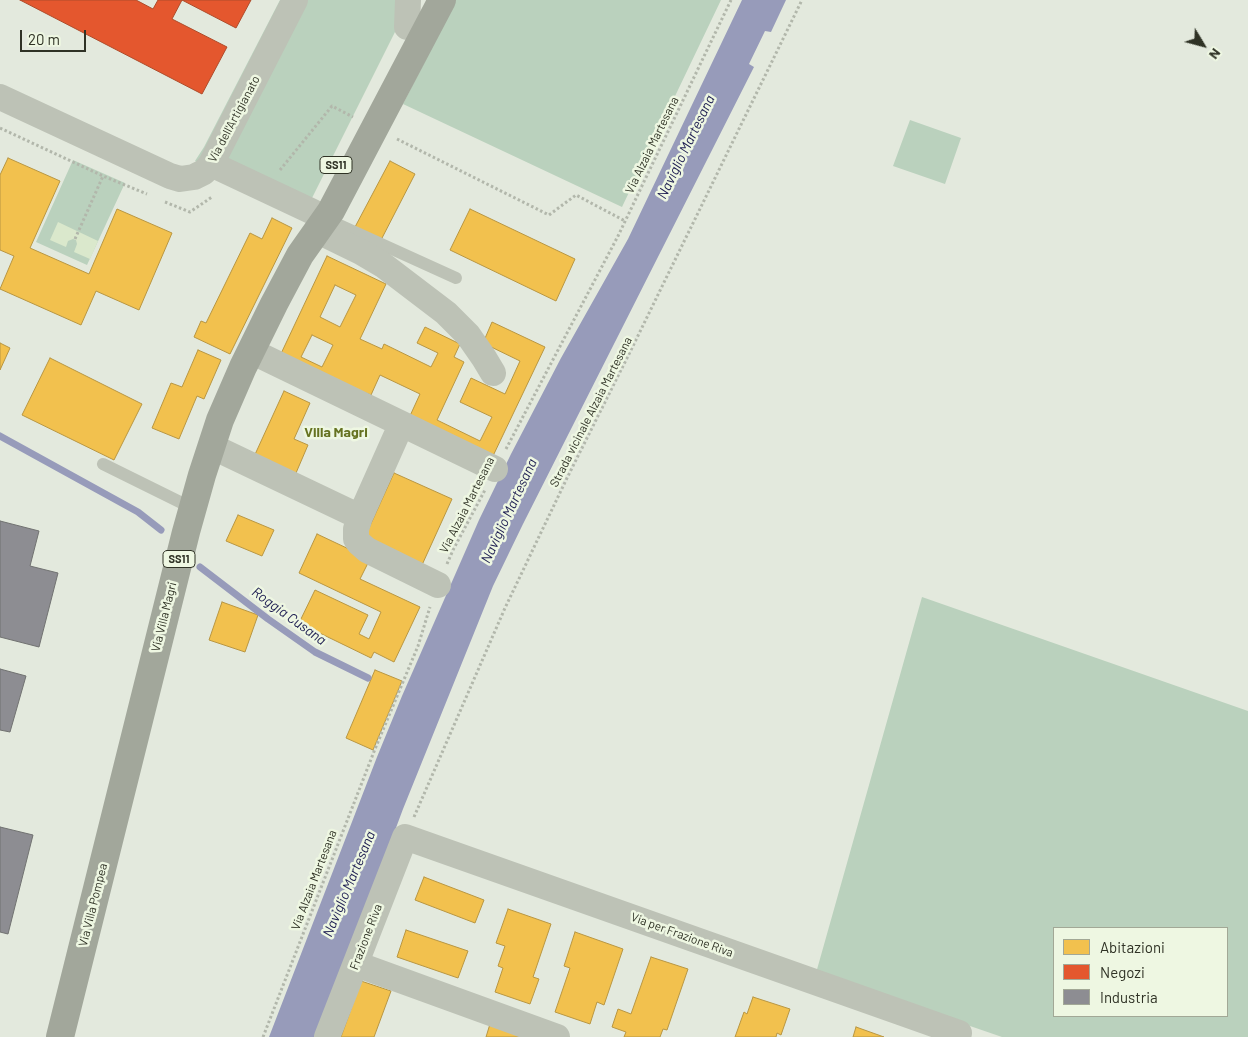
<!DOCTYPE html>
<html>
<head>
<meta charset="utf-8">
<style>
  body { margin:0 }
  #map { position:relative; width:1248px; height:1037px; overflow:hidden; background:#e3e9dd; font-family:Barlow,sans-serif }
  canvas { display:block }
  .legend { position:absolute; left:1053px; top:927px; width:175px; height:90px; box-sizing:border-box; background:#eef7e2; border:1px solid #a2a896; margin:0; padding:6px 9px; list-style:none; font-size:15px; color:#2f3225 }
  .legend li { display:flex; align-items:center; gap:10px; height:25px }
  .legend b { width:25px; border:1px solid #a2a896 }
  .north { position:absolute; left:1178px; top:20px; width:50px; height:50px; -webkit-text-stroke:4px #eef7e2; paint-order:stroke; rotate:127deg; font-size:14px; font-weight:700; line-height:20px; text-align:center; color:#2f3225 }
  .north::after { content:''; display:block; margin:auto; width:18px; height:22px; background:#2f3225; clip-path:polygon(50% 0,100% 100%,50% 72%,0 100%) }
  .scale { position:absolute; left:20px; top:30px; width:66px; height:22px; box-sizing:border-box; border:2px solid #2f3225; border-top:0; padding-left:6px; font-size:15px; line-height:18px; white-space:nowrap; color:#2f3225; -webkit-text-stroke:4px #eef7e2; paint-order:stroke }
</style>
</head>
<body>
<div id="map">
<canvas width="1248" height="1037"></canvas>
<ul class="legend">
<li><b style="height:14px;background:#f2c14e"></b>Abitazioni</li>
<li><b style="height:14px;background:#e4572e"></b>Negozi</li>
<li><b style="height:14px;background:#8d8d92"></b>Industria</li>
</ul>
<div class="north">N</div>
<div class="scale">20 m</div>
</div>
<script>
const g = document.querySelector('canvas').getContext('2d');
g.lineJoin = 'round';
function fillPath(path, color) {
  g.fillStyle = color;
  g.fill(path, 'evenodd');
}
function shape(rows) {
  const path = new Path2D();
  for (const r of rows) {
    path.moveTo(r[0], r[1]);
    for (let i = 2; i < r.length; i += 2) path.lineTo(r[i], r[i + 1]);
  }
  return path;
}
function stroke(path, color, width, dash) {
  g.strokeStyle = color;
  g.lineWidth = width;
  g.lineCap = dash ? 'butt' : 'round';
  g.setLineDash(dash || []);
  g.stroke(path);
}
function write(font, color, halo, rows, align = 'center') {
  g.font = font + ' Barlow,sans-serif';
  g.lineWidth = 5;
  g.setLineDash([]);
  g.textBaseline = 'middle';
  g.strokeStyle = halo;
  g.fillStyle = color;
  for (const [text, x, y, turn = 0] of rows) {
    g.save();
    g.translate(x, y);
    g.rotate((+turn || 0) * Math.PI / 180);
    g.textAlign = isNaN(turn) ? turn : align;
    if (halo) g.strokeText(text, 0, 0);
    g.fillText(text, 0, 0);
    g.restore();
  }
}
const green = shape([
  [280,0,411,0,303,216,195,161,204,147],
  [456,0,721,0,622,207,403,104],
  [910,120,961,138,945,184,893,166],
  [73,160,125,183,87,265,36,242],
  [922,597,1248,711,1248,1037,1002,1037,816,973],
  [1054,928,1227,928,1227,1016,1054,1016]
]);
const plaza = shape([
  [58,222,98,241,90,259,74,252,77,244,76,240,73,239,68,241,66,247,50,240]
]);
const water = shape([
  [742,0,786,0,771,32,765,31,749,64,754,67,523,524,493,586,403,809,318,1037,269,1037,377,757,402,696,479,520,511,454,561,358,628,239]
]);
const homes = shape([
  [8,158,60,181,30,248,89,274,117,209,172,233,139,310,96,291,81,325,0,289,14,256,0,250,0,175,8,158],
  [390,161,415,174,381,240,355,227,390,161],
  [470,209,575,259,556,301,450,250,470,209],
  [272,218,292,228,230,354,194,337,201,321,206,323,250,233,262,239,272,218],
  [327,256,386,284,360,339,382,349,384,344,431,367,438,353,417,343,425,327,460,344,454,357,464,362,437,420,480,441,492,417,460,402,471,378,505,394,520,361,483,343,492,322,545,347,492,458,409,418,420,394,380,375,371,395,278,360,327,256],
  [335,285,356,295,340,327,320,317,335,285],
  [312,335,333,345,322,367,301,357,312,335],
  [0,343,10,348,0,370,0,343],
  [198,350,221,360,204,399,197,396,179,439,152,428,171,383,182,387,198,350],
  [50,358,142,404,114,460,22,415,50,358],
  [284,391,310,403,294,439,308,445,293,480,252,461,284,391],
  [394,473,452,499,422,565,364,539,394,473],
  [238,515,274,530,262,556,226,541,238,515],
  [317,534,370,559,360,579,420,607,394,662,374,652,371,658,299,623,315,590,368,615,359,634,369,639,381,612,299,573,317,534],
  [222,602,258,615,245,652,209,640,222,602],
  [375,670,402,681,373,750,346,738,375,670],
  [424,877,484,900,475,923,415,900,424,877],
  [508,909,551,924,533,977,539,979,530,1004,495,992,503,968,498,966,505,946,496,943,508,909],
  [406,930,468,951,458,978,397,957,406,930],
  [575,932,623,949,604,1005,597,1002,590,1024,555,1012,570,968,564,966,575,932],
  [651,957,688,969,667,1030,663,1029,660,1037,624,1037,626,1032,612,1027,618,1009,631,1014,651,957],
  [361,981,391,991,374,1037,341,1037,361,981],
  [753,997,790,1009,781,1035,777,1033,776,1037,735,1037,744,1012,747,1014,753,997],
  [490,1024,520,1034,518,1037,486,1037,490,1024],
  [856,1027,884,1037,853,1037,856,1027]
]);
const shops = shape([
  [20,0,136,0,153,9,158,0,182,0,172,19,227,47,202,94,20,0],
  [182,0,251,0,236,28,182,0]
]);
const industry = shape([
  [0,521,39,531,30,566,58,573,39,647,0,637,0,521],
  [0,669,26,676,10,732,0,730,0,669],
  [0,827,33,835,8,934,0,932,0,827]
]);
const stream = shape([
  [0,436,138,512,161,530],
  [200,567,268,619,315,652,368,678]
]);
const path = shape([
  [0,128,103,176,147,194],
  [397,139,549,215,576,195,625,221],
  [280,170,332,106,353,117],
  [165,202,190,212,212,197],
  [75,239,103,176],
  [506,449,618,236,731,0],
  [447,564,453,550,485,490],
  [414,817,505,608,567,478,631,350,802,0],
  [263,1037,375,749,418,646,430,607]
]);
const lane = shape([
  [326,219,456,278],
  [103,464,192,508]
]);
const street = shape([
  [407,27,408,0],
  [0,97,170,176,180,179,194,177,204,172,211,164,295,0],
  [211,164,313,212],
  [318,231,361,252,383,265,446,313,468,335,484,358,493,373],
  [251,351,495,469],
  [401,425,360,517,356,529,356,539,359,543,367,550,438,585],
  [211,446,360,517],
  [356,964,557,1037],
  [327,1037,405,837,959,1033,958,1037]
]);
const primary = shape([
  [60,1037,186,532,202,475,220,420,243,367,274,304,300,255,331,211,442,0]
]);
const shields = [
  [336,165,32],
  [179,559,32]
];
const shieldNames = [
  ["SS11",336,165],
  ["SS11",179,559]
];
const streetNames = [
  ["Via dell'Artigianato",234,119,-62],
  ["Via Alzaia Martesana",652,145,-64],
  ["Strada vicinale Alzaia Martesana",591,412,-63],
  ["Via Alzaia Martesana",467,505,-63],
  ["Via Villa Magri",164,617,-76],
  ["Via Alzaia Martesana",314,880,-69],
  ["Via Villa Pompea",93,905,-76],
  ["Via per Frazione Riva",682,935,20],
  ["Frazione Riva",366,937,-69]
];
const waterNames = [
  ["Naviglio Martesana",686,147,-64],
  ["Naviglio Martesana",509,511,-65],
  ["Roggia Cusana",289,616,36],
  ["Naviglio Martesana",349,884,-67]
];
const neighbourhoodNames = [
  ["Villa Magri",336,432]
];
fillPath(green, '#bad1bd');
fillPath(plaza, '#dae8cc');
fillPath(water, '#979bba');
fillPath(homes, '#f2c14e');
stroke(homes, '#b89642', 1);
fillPath(shops, '#e4572e');
stroke(shops, '#ae4c2b', 1);
fillPath(industry, '#8d8d92');
stroke(industry, '#717271', 1);
stroke(stream, '#979bba', 7);
stroke(path, '#b2b7ab', 3, [2.5, 2.5]);
stroke(lane, '#bdc2b6', 12);
stroke(street, '#bdc2b6', 26);
stroke(primary, '#a2a79b', 28);
for (const [x, y, w] of shields) {
  const box = new Path2D();
  box.roundRect(x - w / 2, y - 8.5, w, 17, 4);
  g.fillStyle = '#eef7e2';
  g.fill(box);
  stroke(box, '#2f3225', 1);
}
write('bold 11px', '#2f3225', null, shieldNames);
write('12px', '#2f3225', '#eef7e2', streetNames);
write('italic 14px', '#1d1d51', '#eef7e2', waterNames);
write('bold 14px', '#657220', '#eef7e2', neighbourhoodNames);
</script>
</body>
</html>
